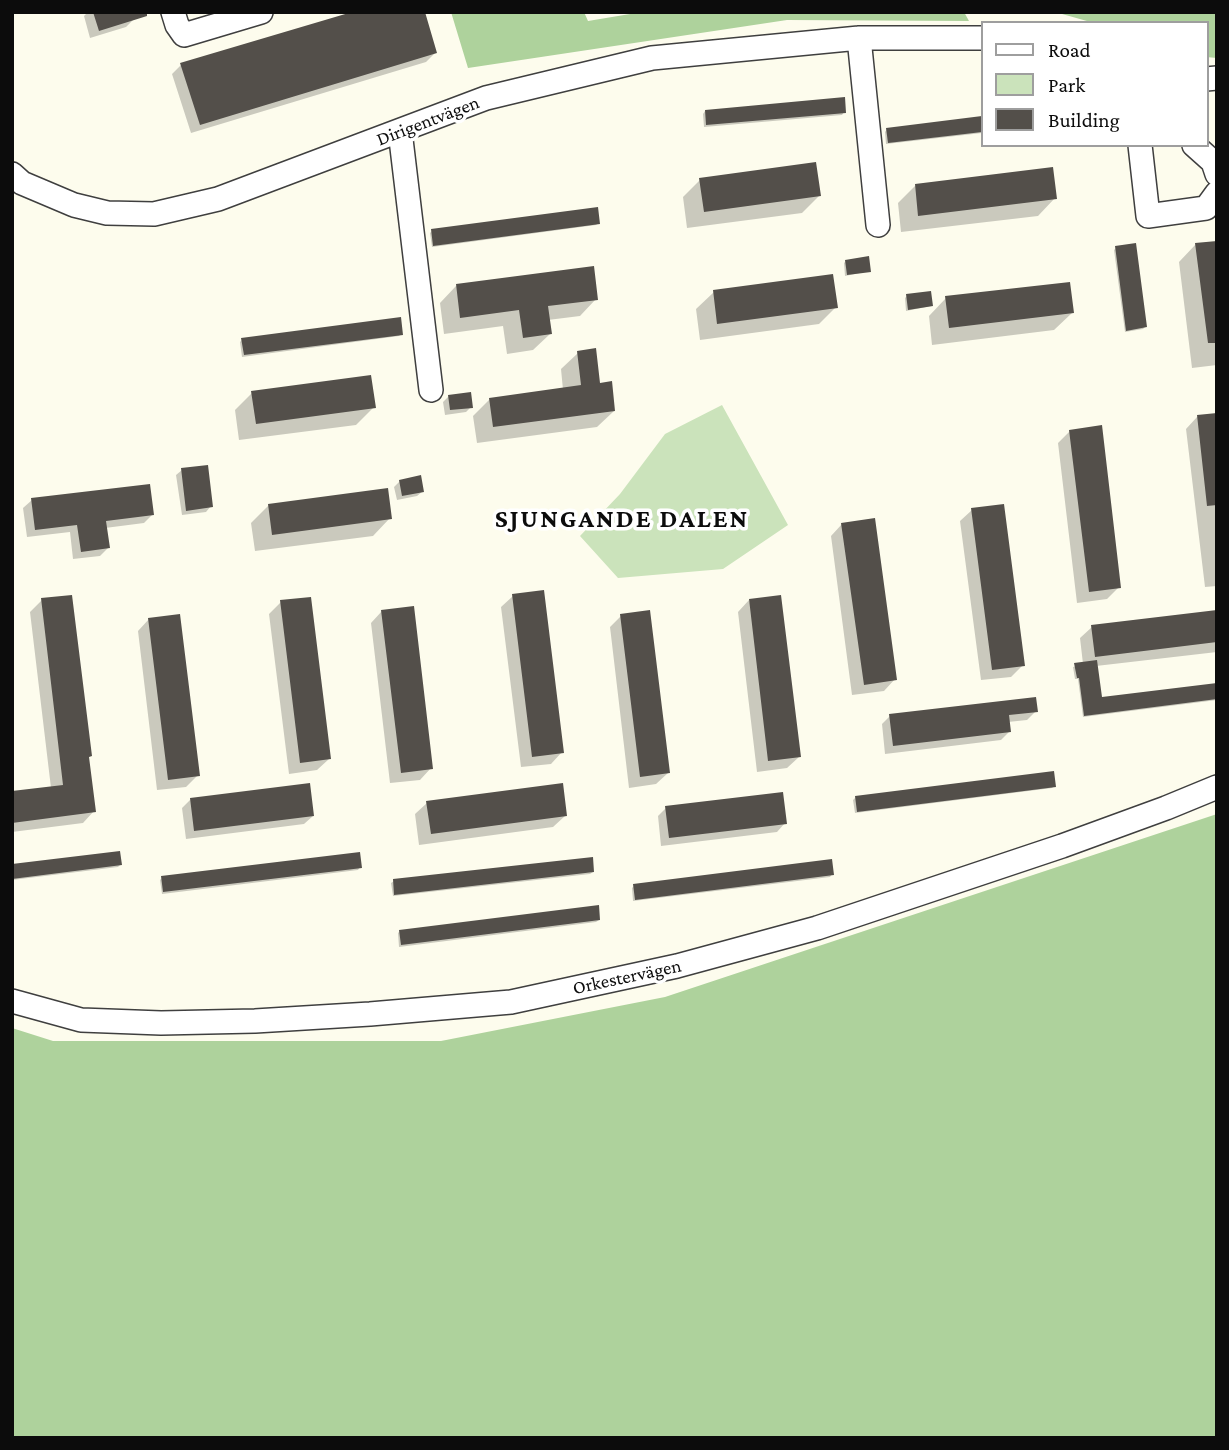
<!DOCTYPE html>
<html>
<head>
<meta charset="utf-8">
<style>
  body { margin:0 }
  #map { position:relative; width:1229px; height:1450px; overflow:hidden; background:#fdfced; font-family:"Crimson Pro",serif }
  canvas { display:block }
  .frame { position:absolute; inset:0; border:14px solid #0c0c0c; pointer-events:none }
  .legend { position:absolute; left:981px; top:21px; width:228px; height:126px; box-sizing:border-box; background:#fff; border:2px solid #9e9e9e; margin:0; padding:9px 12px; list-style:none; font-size:21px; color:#0c0c0c }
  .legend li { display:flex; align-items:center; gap:14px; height:35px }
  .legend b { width:35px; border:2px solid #9e9e9e }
</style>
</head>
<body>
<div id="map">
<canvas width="1229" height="1450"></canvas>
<div class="frame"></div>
<ul class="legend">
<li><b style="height:9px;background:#fff"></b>Road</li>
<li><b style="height:19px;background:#cbe3bb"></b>Park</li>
<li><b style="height:19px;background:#534f4a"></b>Building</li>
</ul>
</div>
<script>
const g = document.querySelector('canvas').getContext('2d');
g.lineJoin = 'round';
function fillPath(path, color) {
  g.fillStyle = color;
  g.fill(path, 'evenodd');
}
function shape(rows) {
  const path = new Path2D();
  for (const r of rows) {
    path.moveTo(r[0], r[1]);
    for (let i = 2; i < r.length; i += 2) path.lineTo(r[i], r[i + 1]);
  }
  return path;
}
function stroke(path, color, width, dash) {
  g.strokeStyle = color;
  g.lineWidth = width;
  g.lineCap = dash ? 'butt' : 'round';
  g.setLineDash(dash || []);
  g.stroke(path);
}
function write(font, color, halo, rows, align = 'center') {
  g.font = font + ' "Crimson Pro",serif';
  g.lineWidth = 7;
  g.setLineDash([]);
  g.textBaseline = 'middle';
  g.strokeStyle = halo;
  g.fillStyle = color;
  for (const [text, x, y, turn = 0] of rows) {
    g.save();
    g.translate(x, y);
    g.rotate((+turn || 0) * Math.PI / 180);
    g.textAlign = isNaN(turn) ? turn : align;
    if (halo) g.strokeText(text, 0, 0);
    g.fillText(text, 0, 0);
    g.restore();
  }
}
const green = shape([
  [722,405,788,525,723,569,618,578,580,536,620,494,665,434]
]);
const forest = shape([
  [451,12,584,12,588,21,642,12,964,12,969,21,787,20,468,68],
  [1055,12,1217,12,1217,58,1206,57,1206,23,1094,23],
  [1217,814,1217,1438,12,1438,12,1028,53,1041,441,1041,665,997]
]);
const shadow = shape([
  [88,12,141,12,126,27,90,38,84,16],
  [435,53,426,62,191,133,172,74,181,65],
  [705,111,844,112,842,115,704,127,703,114],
  [982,118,982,133,886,144,885,132,887,129],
  [700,180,819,196,802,213,687,228,683,197],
  [915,186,1055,198,1038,216,901,232,898,203],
  [598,223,596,225,432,247,430,233,432,231],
  [1217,243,1217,365,1192,368,1179,262,1196,244],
  [1116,248,1145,327,1143,329,1125,332,1114,250],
  [846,261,870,271,845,276,844,263],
  [456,286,596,299,580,316,548,320,550,334,533,350,507,354,503,326,444,334,440,303],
  [714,292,836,307,819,324,700,340,696,309],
  [907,296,931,306,906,311,905,298],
  [946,298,1072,313,1054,330,932,345,929,316],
  [401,334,399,336,242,357,240,342,242,340],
  [578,353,614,411,597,427,477,443,473,416,490,399,563,390,561,369],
  [252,393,374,407,356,425,239,440,235,410],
  [449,396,471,407,466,412,445,415,443,402],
  [1217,414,1217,586,1205,587,1186,429,1197,417],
  [1070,431,1119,587,1107,599,1077,603,1058,443],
  [182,470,211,506,206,512,182,515,176,475],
  [400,481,423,491,417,496,397,500,394,487],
  [32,500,152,515,144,523,105,528,108,548,100,556,73,559,70,532,27,537,23,508],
  [269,505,390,518,373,536,255,551,251,523],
  [972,510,1023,665,1011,677,981,680,960,521],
  [842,524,895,679,884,691,852,695,831,536],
  [513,596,562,752,551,764,521,767,501,607],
  [42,600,90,756,87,759,94,811,83,823,12,832,12,793,51,788,30,612],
  [749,600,799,757,787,768,757,772,738,612],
  [281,602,329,759,317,770,289,774,269,614],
  [382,611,431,768,420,780,390,783,371,623],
  [1217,612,1217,652,1096,666,1101,699,1217,685,1217,700,1083,717,1078,679,1075,679,1073,667,1083,664,1080,638,1092,627],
  [621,616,668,773,656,784,629,788,610,627],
  [149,619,198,775,186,787,157,790,138,631],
  [1036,711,1027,720,1008,722,1009,732,1001,740,885,754,882,724,890,716],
  [1054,786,1052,788,855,813,853,800,856,797],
  [191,799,313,816,304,824,186,839,182,808],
  [427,803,565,816,553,827,419,845,415,814],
  [666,808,785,823,777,832,661,846,658,816],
  [12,865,120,865,118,867,12,880],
  [360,867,358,870,162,894,160,880,162,878],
  [593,872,590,874,393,896,391,883,394,881],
  [832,874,830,877,633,901,632,888,634,886],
  [599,920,596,922,399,947,398,933,400,931]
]);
const building = shape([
  [93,12,147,12,147,16,99,31],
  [352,12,425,12,437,53,200,125,180,63],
  [845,97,846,113,706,125,705,110],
  [982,116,982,132,888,143,886,128],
  [816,162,821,196,704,212,699,178],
  [1053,167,1057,199,918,216,915,184],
  [598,207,600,224,433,246,431,229],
  [1217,241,1217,343,1208,343,1195,243],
  [1136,243,1147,327,1126,331,1115,246],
  [869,256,871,272,847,275,845,260],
  [594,266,598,300,548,306,552,334,523,338,519,310,460,318,456,284],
  [833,274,838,308,717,324,713,290],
  [1070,282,1074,313,949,328,945,296],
  [931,291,933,306,908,310,906,294],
  [401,317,403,335,244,355,241,338],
  [596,348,600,383,612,381,615,411,493,427,489,398,581,385,577,351],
  [371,375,376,408,256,424,251,391],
  [471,392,473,408,450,410,448,395],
  [1217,413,1217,505,1207,506,1197,415],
  [1102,425,1121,588,1089,592,1069,430],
  [208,465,213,507,186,511,181,468],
  [421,475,424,492,402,496,399,480],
  [150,484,154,515,106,521,110,548,81,552,77,525,35,530,31,498],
  [388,488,392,519,272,535,268,504],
  [1004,504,1025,666,992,670,971,508],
  [875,518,897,680,864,685,841,523],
  [544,590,564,753,532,757,512,594],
  [72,595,92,756,89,757,96,812,12,823,12,791,63,785,41,598],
  [781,595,801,757,768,761,749,599],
  [311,597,331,759,300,763,280,600],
  [414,606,433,769,401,773,381,610],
  [650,610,670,773,640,777,620,614],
  [1217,610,1217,642,1095,657,1091,625],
  [180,614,200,776,168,780,148,618],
  [1097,660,1102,697,1217,683,1217,699,1084,716,1079,678,1077,678,1074,663],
  [1036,697,1038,712,1009,715,1011,732,893,746,889,714],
  [1054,771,1056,787,857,812,855,796],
  [310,783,314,816,194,831,190,798],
  [563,783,567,816,431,834,426,801],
  [783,792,787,824,669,838,665,806],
  [120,851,122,865,12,879,12,864],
  [360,852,362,868,163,892,161,876],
  [593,857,594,872,394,895,393,879],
  [832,859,834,875,635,900,633,884],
  [599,905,600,920,401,945,399,930]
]);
const minor = shape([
  [173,12,177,25,184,35,261,12],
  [859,38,878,225],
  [1206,79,1217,78],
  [400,131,431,390],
  [1140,145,1148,216,1206,208,1217,193],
  [1194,145,1213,162,1217,174],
  [12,174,22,183,74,205,107,213,154,214,218,199,486,98,652,58,859,38,982,38],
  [12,1001,81,1020,161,1023,255,1021,370,1014,511,1002,677,966,817,928,1062,846,1166,808,1217,787]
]);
const streetNames = [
  ["Dirigentvägen",428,121,-21],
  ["Orkestervägen",627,977,-12]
];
const districtNames = [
  ["SJUNGANDE DALEN",622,519]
];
fillPath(green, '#cbe3bb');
fillPath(forest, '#aed29c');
fillPath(shadow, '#0003');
fillPath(building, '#534f4a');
stroke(minor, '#3f3f3f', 26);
stroke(minor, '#fff', 23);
write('19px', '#0c0c0c', '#fff', streetNames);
g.letterSpacing = '2px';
write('bold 26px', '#0c0c0c', '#fff', districtNames);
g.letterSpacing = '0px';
</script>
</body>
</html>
